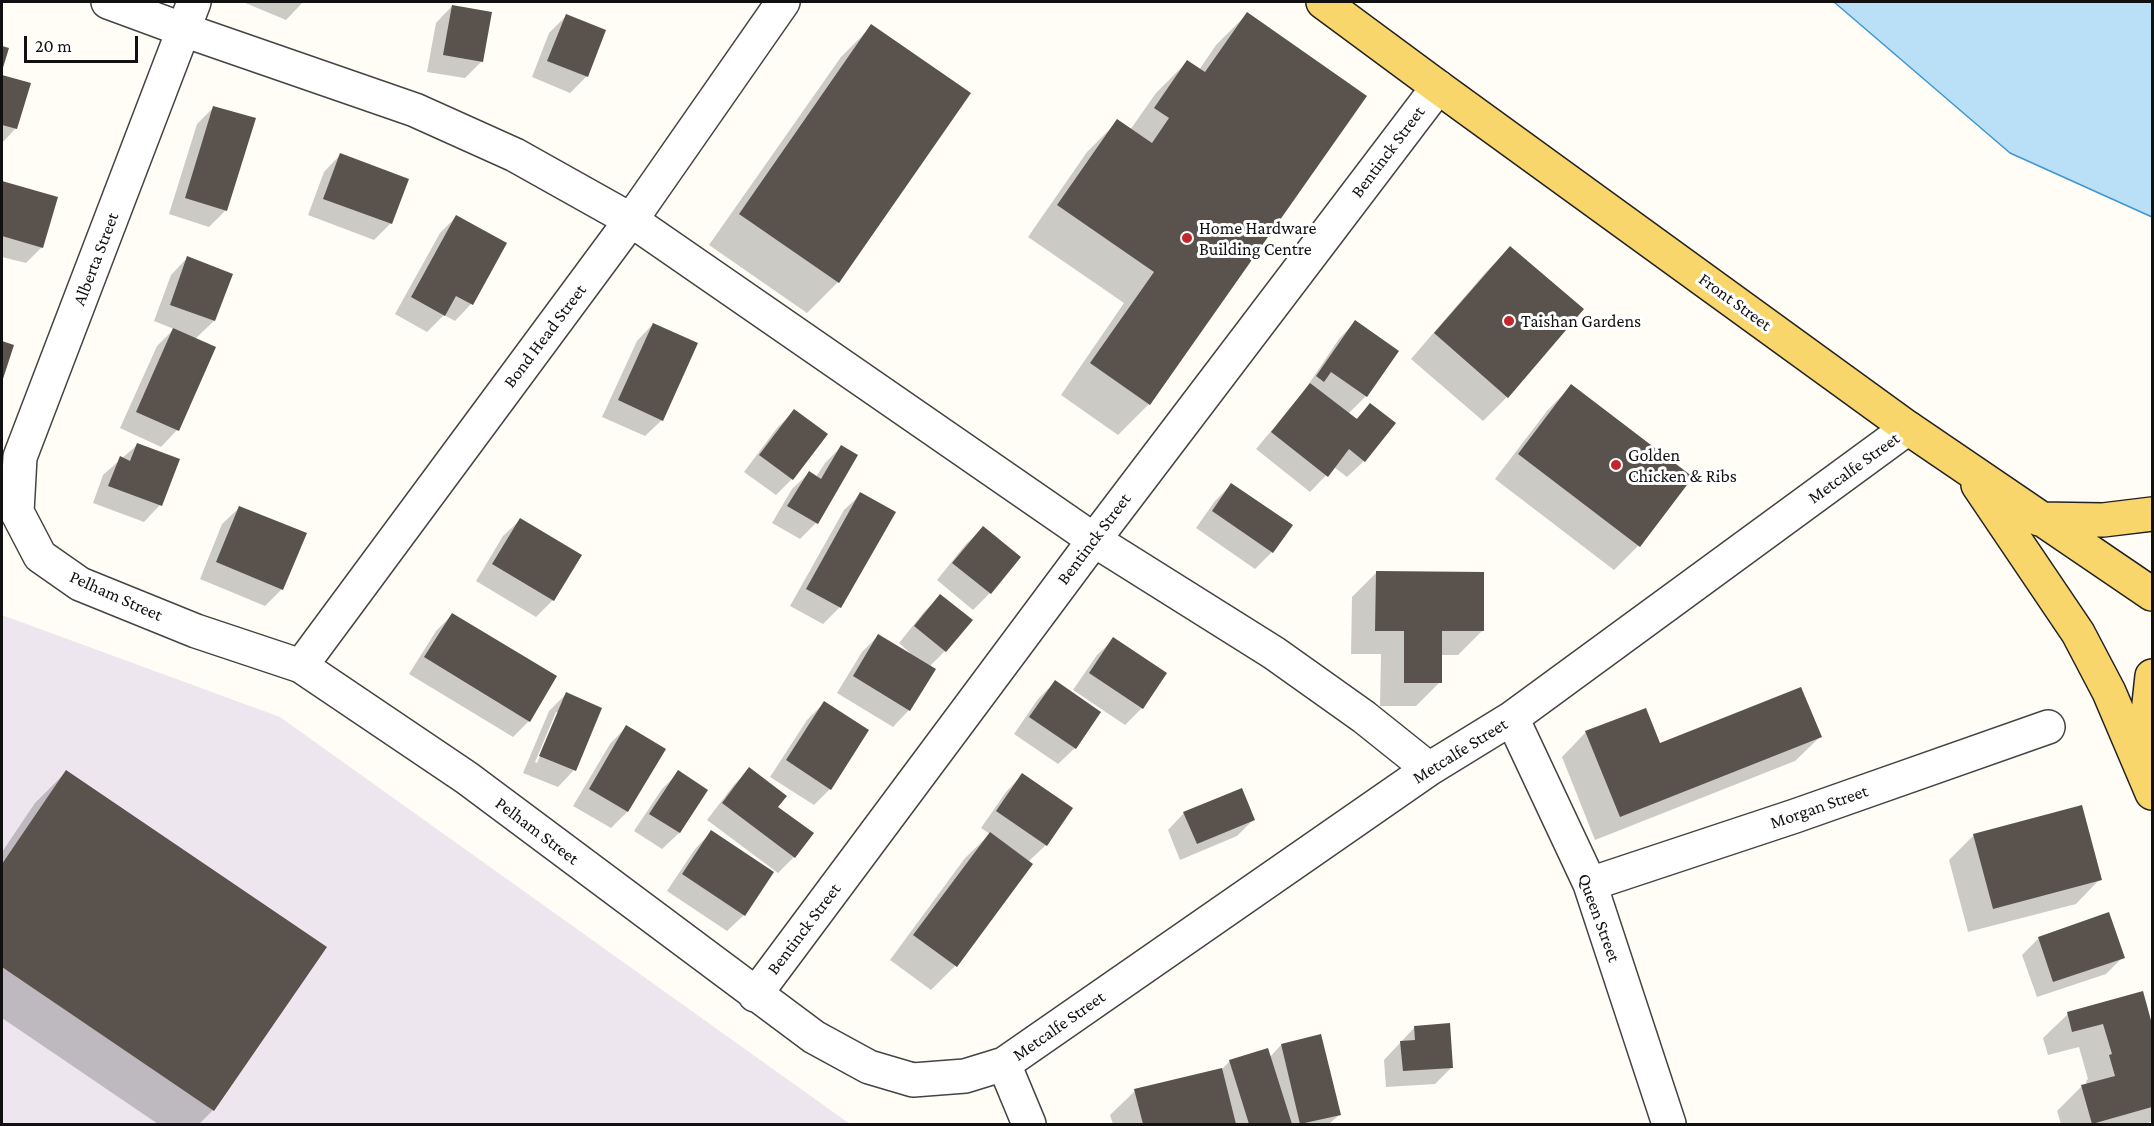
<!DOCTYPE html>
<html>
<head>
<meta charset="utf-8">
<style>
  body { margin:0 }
  #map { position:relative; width:2154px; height:1126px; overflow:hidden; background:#fffdf5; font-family:"Crimson Pro",serif }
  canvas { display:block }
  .frame { position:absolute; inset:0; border:3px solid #111; pointer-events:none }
  .scale { position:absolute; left:24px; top:36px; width:114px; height:27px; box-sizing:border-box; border:3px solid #111; border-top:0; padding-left:8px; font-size:18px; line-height:21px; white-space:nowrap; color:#111; -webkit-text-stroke:4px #fff; paint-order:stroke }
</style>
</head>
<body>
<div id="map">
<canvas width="2154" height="1126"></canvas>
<div class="frame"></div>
<div class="scale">20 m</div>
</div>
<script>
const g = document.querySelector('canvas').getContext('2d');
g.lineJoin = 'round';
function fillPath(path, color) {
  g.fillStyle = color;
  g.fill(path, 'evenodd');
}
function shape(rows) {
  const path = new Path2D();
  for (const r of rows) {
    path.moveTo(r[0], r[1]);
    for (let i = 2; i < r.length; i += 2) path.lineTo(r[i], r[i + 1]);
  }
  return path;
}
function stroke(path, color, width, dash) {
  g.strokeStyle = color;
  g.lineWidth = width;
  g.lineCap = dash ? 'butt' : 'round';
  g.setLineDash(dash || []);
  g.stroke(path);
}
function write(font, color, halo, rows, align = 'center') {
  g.font = font + ' "Crimson Pro",serif';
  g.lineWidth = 6;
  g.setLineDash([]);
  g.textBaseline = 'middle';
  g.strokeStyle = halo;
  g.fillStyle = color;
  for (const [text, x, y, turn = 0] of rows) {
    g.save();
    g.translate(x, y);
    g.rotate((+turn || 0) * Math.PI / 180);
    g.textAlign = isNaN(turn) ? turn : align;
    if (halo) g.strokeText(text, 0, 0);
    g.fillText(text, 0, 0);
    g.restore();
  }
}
const industrial = shape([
  [2,615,280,717,850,1124,2,1124]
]);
const water = shape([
  [1834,2,2152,2,2152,217,2010,153,1834,2]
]);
const shadow = shape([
  [243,2,303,2,286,20],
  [452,6,490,13,481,62,465,78,427,72,436,23],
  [1247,14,1149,404,1118,435,1061,395,1124,303,1028,237,1087,152,1118,121,1130,130,1156,93,1187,62,1199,70,1216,45],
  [566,16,587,76,570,93,532,77,549,33],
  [872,26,969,93,838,282,807,313,709,245,841,57],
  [2,76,29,84,16,128,2,143],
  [214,107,226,210,209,227,169,214,197,124],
  [340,155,391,223,374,240,308,215,324,172],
  [2,183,56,198,42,247,26,263,2,257],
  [457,216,471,304,455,321,444,315,427,332,395,314,440,233],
  [1510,248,1507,397,1483,421,1411,359,1486,272],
  [187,258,214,321,195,339,177,430,161,447,120,428,157,346,174,329,154,321,171,275],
  [1355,322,1397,351,1366,396,1348,414,1355,420,1370,405,1364,461,1347,477,1334,467,1310,492,1256,449,1302,394,1339,339],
  [653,324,662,420,645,436,602,417,637,341],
  [1571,386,1691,478,1638,546,1614,570,1495,479,1547,411],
  [794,411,792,479,776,495,744,472,777,428],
  [137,445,160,505,144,522,93,503,103,475],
  [841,447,816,523,800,539,772,523,792,489,809,473,816,477,825,463],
  [1231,485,1272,552,1255,569,1196,528,1215,501],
  [861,494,840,607,823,624,790,606,844,510],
  [239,508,282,589,265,606,200,579,222,524],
  [520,520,553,600,536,617,476,581,503,536],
  [983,528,1019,557,990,593,973,610,937,580,966,544],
  [1376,573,1482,631,1458,655,1441,655,1440,682,1416,706,1380,706,1381,654,1351,654,1352,597],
  [940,596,945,651,929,667,909,710,893,727,837,693,862,652,878,636,909,655,910,653,899,643,924,612],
  [452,615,529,721,513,737,409,674,436,631],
  [1114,639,1165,674,1142,708,1125,725,1073,690,1097,655],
  [1055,682,1075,748,1058,764,1014,734,1038,699],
  [566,694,574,770,558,787,523,773,549,711],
  [556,712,559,712,537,763,535,762],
  [824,703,830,789,814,805,770,777,807,720],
  [626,727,664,749,627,812,611,828,573,806,610,744],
  [1586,732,1659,744,1820,737,1795,761,1595,840,1562,757],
  [749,769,776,807,794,857,778,873,707,820,733,786],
  [66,772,213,1110,199,1124,158,1124,2,1018,2,852,35,803],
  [679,772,706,791,679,833,662,849,634,831,662,789],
  [1022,775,1046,845,1028,862,1031,864,955,966,931,990,890,960,965,858,990,834,981,828,1006,792],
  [1184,813,1253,820,1237,836,1180,860,1168,830],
  [711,832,744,915,727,931,667,891,695,849],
  [1974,835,2100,879,2076,904,1968,932,1949,860],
  [2039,938,2123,957,2106,974,2037,997,2022,955],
  [2142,992,2152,1030,2152,1120,2148,1124,2061,1124,2057,1111,2081,1087,2087,1085,2086,1081,2088,1079,2079,1047,2048,1055,2043,1038,2068,1014],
  [1414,1028,1452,1067,1435,1084,1386,1087,1384,1060],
  [1281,1045,1339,1115,1329,1124,1113,1124,1110,1115,1135,1091,1222,1069,1230,1061,1269,1058]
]);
const building = shape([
  [452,5,492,12,483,62,443,55],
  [1247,12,1367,96,1150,405,1090,363,1154,272,1057,205,1117,119,1152,143,1169,118,1154,108,1187,60,1205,72],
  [566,14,606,30,588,77,547,61],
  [871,24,971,93,839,283,739,214],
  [2,46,9,48,2,71],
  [2,75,31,83,17,129,2,125],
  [213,106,256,118,227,211,185,198],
  [340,153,409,179,392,224,323,199],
  [2,181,58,197,43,248,2,236],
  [456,215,507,243,473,305,456,296,445,316,411,297],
  [1510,246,1584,309,1508,398,1434,333],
  [187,256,233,274,215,321,170,305],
  [1355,320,1399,351,1367,397,1331,372,1324,382,1316,376],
  [653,323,698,343,663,421,618,400],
  [173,328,216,347,179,431,136,412],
  [2,341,14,345,2,382],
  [1310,383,1357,419,1370,403,1396,423,1365,462,1349,449,1328,477,1271,432],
  [1571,384,1693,477,1640,547,1518,454],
  [794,409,828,434,793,480,759,455],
  [137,443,180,459,162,506,108,486,120,456,130,461],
  [841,445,858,455,818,524,787,506,809,471,821,479],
  [1231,483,1293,525,1273,553,1212,511],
  [860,492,896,512,841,608,806,589],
  [239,506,307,533,283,590,216,562],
  [520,518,582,555,554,601,492,564],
  [983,526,1021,557,991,594,952,563],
  [1376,571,1484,572,1484,631,1442,631,1442,683,1404,683,1404,631,1375,631],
  [940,594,973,620,946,652,914,626],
  [452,613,557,676,530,722,424,657],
  [878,634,936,669,910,711,853,676],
  [1113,637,1167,673,1143,709,1089,673],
  [1055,680,1101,712,1076,749,1029,717],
  [1801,687,1822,737,1620,817,1585,731,1646,708,1660,743],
  [566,692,602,708,576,771,539,756],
  [824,701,869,730,831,790,786,760],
  [626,725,666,749,628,812,589,789],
  [749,767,787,796,778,807,814,833,795,858,722,803],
  [66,770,327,947,214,1111,2,967,2,864],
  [678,770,708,790,680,833,649,814],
  [1022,773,1073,808,1047,846,996,811],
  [1242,788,1255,820,1197,844,1183,812],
  [2082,805,2102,880,1993,909,1973,834],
  [711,830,774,872,745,916,682,874],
  [990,832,1033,864,957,967,913,935],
  [2109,912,2125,958,2053,982,2038,937],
  [2143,991,2152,1024,2152,1107,2092,1124,2081,1085,2115,1076,2109,1055,2112,1054,2103,1024,2072,1032,2067,1012],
  [1450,1023,1453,1068,1403,1071,1400,1041,1415,1040,1414,1026],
  [1321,1034,1341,1115,1300,1124,1281,1044],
  [1268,1048,1292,1124,1249,1124,1229,1060],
  [1222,1068,1236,1124,1143,1124,1134,1089]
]);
const minor = shape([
  [108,2,184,30,415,110,515,155,631,220,1094,540,1274,653,1364,717,1429,769],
  [194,2,20,457,17,512,40,556,80,584,196,631,301,666,467,778,814,1037,869,1067,913,1080,965,1076,1004,1064,1429,769,1512,718,1908,428],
  [301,666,631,220,783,2],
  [1512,718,1590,884,1669,1124],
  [1590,884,1795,816,2048,727],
  [755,995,1094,540,1438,87],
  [1004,1064,1029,1124]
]);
const major = shape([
  [1323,2,1438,87,1908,428,2152,594],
  [1978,485,2078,633,2109,692,2152,793],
  [2039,519,2103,520,2152,514],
  [2149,764,2146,731,2152,676]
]);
const markers = [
  [1187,238,6,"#c4262e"],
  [1509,321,6,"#c4262e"],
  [1616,465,6,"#c4262e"]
];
const streetNames = [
  ["Bentinck Street",1388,152,-53],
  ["Alberta Street",96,259,-69],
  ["Front Street",1735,302,36],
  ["Bond Head Street",545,336,-53],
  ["Metcalfe Street",1854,468,-36],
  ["Bentinck Street",1094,539,-53],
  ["Pelham Street",116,596,24],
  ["Metcalfe Street",1460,751,-32],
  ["Morgan Street",1819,807,-19],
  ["Pelham Street",537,831,37],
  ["Queen Street",1599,918,70],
  ["Bentinck Street",804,929,-53],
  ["Metcalfe Street",1059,1026,-35]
];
const poiNames = [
  ["Home Hardware",1199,228],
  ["Building Centre",1199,249],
  ["Taishan Gardens",1521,321],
  ["Golden",1628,455],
  ["Chicken & Ribs",1628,476]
];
fillPath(industrial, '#eee6ef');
fillPath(water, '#b9e0f7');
stroke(water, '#3f96cf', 1.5);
fillPath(shadow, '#0003');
fillPath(building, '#5a524d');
stroke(minor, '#444', 36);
stroke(major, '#222', 36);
stroke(minor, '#fff', 33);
stroke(major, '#f9d66b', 33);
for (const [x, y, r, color] of markers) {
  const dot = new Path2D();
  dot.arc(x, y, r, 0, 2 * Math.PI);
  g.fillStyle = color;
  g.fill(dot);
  stroke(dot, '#fff', 2);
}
write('18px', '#111', '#fff', streetNames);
write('18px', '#111', '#fff', poiNames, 'left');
</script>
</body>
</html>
